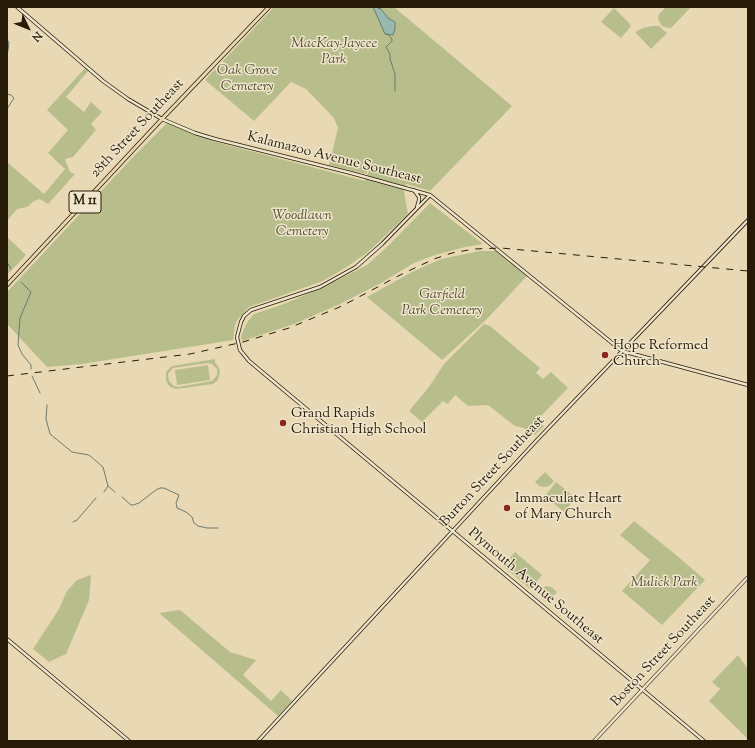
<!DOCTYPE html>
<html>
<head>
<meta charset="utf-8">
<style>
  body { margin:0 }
  #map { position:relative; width:755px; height:748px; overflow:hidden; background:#e8d8b4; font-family:"Sorts Mill Goudy",serif }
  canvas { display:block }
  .frame { position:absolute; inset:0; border:8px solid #271a06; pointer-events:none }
  .north { position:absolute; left:8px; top:8px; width:40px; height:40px; -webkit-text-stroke:3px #f0e6ce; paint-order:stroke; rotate:133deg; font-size:11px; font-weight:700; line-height:16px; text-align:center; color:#271a06 }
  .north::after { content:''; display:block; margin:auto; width:14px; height:18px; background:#271a06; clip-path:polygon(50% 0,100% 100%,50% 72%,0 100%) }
</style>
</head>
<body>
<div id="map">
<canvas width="755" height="748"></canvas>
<div class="frame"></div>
<div class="north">N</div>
</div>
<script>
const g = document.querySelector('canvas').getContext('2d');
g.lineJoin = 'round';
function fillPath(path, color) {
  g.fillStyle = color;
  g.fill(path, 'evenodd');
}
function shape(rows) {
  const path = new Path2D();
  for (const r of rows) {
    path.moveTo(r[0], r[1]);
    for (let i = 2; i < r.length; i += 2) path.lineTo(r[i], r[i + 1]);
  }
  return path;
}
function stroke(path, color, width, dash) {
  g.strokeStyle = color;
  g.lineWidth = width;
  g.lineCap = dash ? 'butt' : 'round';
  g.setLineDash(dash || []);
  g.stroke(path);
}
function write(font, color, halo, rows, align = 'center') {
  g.font = font + ' "Sorts Mill Goudy",serif';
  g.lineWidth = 3;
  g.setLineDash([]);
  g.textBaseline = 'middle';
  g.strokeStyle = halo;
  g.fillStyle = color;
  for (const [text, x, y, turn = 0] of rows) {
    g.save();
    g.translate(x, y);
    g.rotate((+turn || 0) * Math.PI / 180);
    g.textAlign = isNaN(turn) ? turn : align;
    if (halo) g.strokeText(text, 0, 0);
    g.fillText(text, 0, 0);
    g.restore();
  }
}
const green = shape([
  [274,7,394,7,512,106,430,191,406,184,404,192,408,214,367,253,345,268,323,281,249,307,238,319,235,325,233,340,82,364,47,367,7,324,7,292,133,157,167,123,216,142,365,181,373,160,366,174,329,165,338,128,334,118,306,89,291,82,254,121,205,80],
  [666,7,691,7,671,28,668,28,662,26,658,19,659,14],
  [614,8,628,22,631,26,621,38,601,22],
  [652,26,659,26,667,33,651,49,635,32,643,28],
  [85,68,89,70,66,97,84,112,91,102,102,112,91,124,96,130,73,157,65,159,70,172,75,174,48,204,40,199,34,201,27,207,17,209,7,221,7,162,44,194,65,169,48,153,68,130,47,110],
  [430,203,483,244,465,247,435,255,414,263,381,283,338,305,294,324,242,341,241,336,244,329,248,321,254,314,284,304,326,286,367,265,388,246],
  [7,237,26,255,8,274,7,273],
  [480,251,496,251,527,276,486,320,442,360,367,297,412,272,441,259],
  [484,324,490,326,540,368,536,373,543,379,551,372,568,388,537,420,544,426,535,435,524,428,515,426,488,405,468,406,455,395,448,404,443,401,422,422,409,411,429,387,444,364],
  [215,359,215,363,218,366,220,372,218,380,213,384,176,389,170,387,166,381,166,372,172,366],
  [208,363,212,364,217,369,217,375,212,381,178,387,174,386,169,381,168,374,173,368],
  [208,365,210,380,177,385,175,370],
  [545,472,554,481,549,486,545,487,539,486,535,482],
  [556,482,576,498,564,512,545,496],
  [634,521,676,555,705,580,662,625,622,591,650,560,620,535],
  [515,552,542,575,530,589,503,566],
  [91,575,89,600,66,654,49,662,33,649,59,609,67,591,77,580],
  [547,586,551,587,557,592,549,601,546,601,537,593,542,588],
  [180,610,230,652,256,660,243,675,271,701,281,690,292,701,278,716,159,613],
  [738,655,748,669,748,739,709,701,720,689,712,682]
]);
const water = shape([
  [373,7,377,7,379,9,380,8,388,18,395,22,395,29,393,35,385,34,373,7]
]);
const stream = shape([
  [387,34,392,39,392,41,386,47,390,54,390,59,395,74,395,91],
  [7,39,9,43,7,57],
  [7,59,7,71],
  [7,94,11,95,14,98,7,109],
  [7,262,11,269],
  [21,282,31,292,20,318,18,345,22,354,31,365,31,369],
  [32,376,40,393],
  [47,405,46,419,50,434,72,452,89,455,103,467,108,486,115,492],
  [104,492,108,486],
  [122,497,131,505,133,505,139,503,156,490,160,488,164,488,179,495,176,503,177,508,186,512,192,517,194,523,198,526,207,528,218,528],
  [73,522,77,520,96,498]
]);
const tertiary = shape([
  [594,741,748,577]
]);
const secondary = shape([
  [17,7,103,81,128,99,162,119,195,133,215,139,351,173,430,195,622,351,748,385],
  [414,190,419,197,419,200,417,207],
  [237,337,241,322,244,316,251,310,320,287,356,267,382,244,430,195],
  [240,350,249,361,704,741],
  [7,639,129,741],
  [258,741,537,440,748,220]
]);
const primary = shape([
  [7,285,162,119,269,7]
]);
const rail = shape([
  [7,376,190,354,243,342,289,328,342,306,402,274,434,259,452,253,474,249,501,248,748,271]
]);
const secondaryBridge = shape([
  [237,337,240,350]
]);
const markers = [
  [605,355,4,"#8f2418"],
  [283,423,4,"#8f2418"],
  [507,508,4,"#8f2418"]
];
const shields = [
  [85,202,32]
];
const shieldNames = [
  ["M 11",85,202]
];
const parkNames = [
  ["MacKay-Jaycee",334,45],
  ["Park",334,61],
  ["Oak Grove",247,72],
  ["Cemetery",247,88],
  ["Woodlawn",302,217],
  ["Cemetery",302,233],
  ["Garfield",442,296],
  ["Park Cemetery",442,312],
  ["Mulick Park",664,584]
];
const streetNames = [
  ["28th Street Southeast",138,129,-47],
  ["Kalamazoo Avenue Southeast",334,159,14],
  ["Burton Street Southeast",493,472,-47],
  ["Plymouth Avenue Southeast",535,587,40],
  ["Boston Street Southeast",664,652,-47]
];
const poiNames = [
  ["Hope Reformed",613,347],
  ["Church",613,363],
  ["Grand Rapids",291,415],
  ["Christian High School",291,431],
  ["Immaculate Heart",515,500],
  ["of Mary Church",515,516]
];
fillPath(green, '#b8be8b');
fillPath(water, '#98b9b2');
stroke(water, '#6b796d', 1);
stroke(stream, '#6b796d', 1);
stroke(tertiary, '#574a32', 4);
stroke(secondary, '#271a06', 4);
stroke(primary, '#271a06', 4.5);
stroke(tertiary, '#f0e6ce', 2.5);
stroke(secondary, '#f0e6ce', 2.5);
stroke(primary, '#e8d8b4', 3);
stroke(rail, '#271a06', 1, [7, 7]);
stroke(secondaryBridge, '#271a06', 4, []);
stroke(secondaryBridge, '#f0e6ce', 2.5);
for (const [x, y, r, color] of markers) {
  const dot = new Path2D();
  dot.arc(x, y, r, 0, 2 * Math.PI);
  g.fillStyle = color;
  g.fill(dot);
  stroke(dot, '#f0e6ce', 1.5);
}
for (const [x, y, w] of shields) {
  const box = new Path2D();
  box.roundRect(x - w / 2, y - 11, w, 22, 3);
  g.fillStyle = '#f0e6ce';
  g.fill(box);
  stroke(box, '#271a06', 1);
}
write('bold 13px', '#271a06', null, shieldNames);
write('italic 14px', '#524b2e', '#f0e6ce', parkNames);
write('14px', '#271a06', '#f0e6ce', streetNames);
write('14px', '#271a06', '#f0e6ce', poiNames, 'left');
</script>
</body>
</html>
